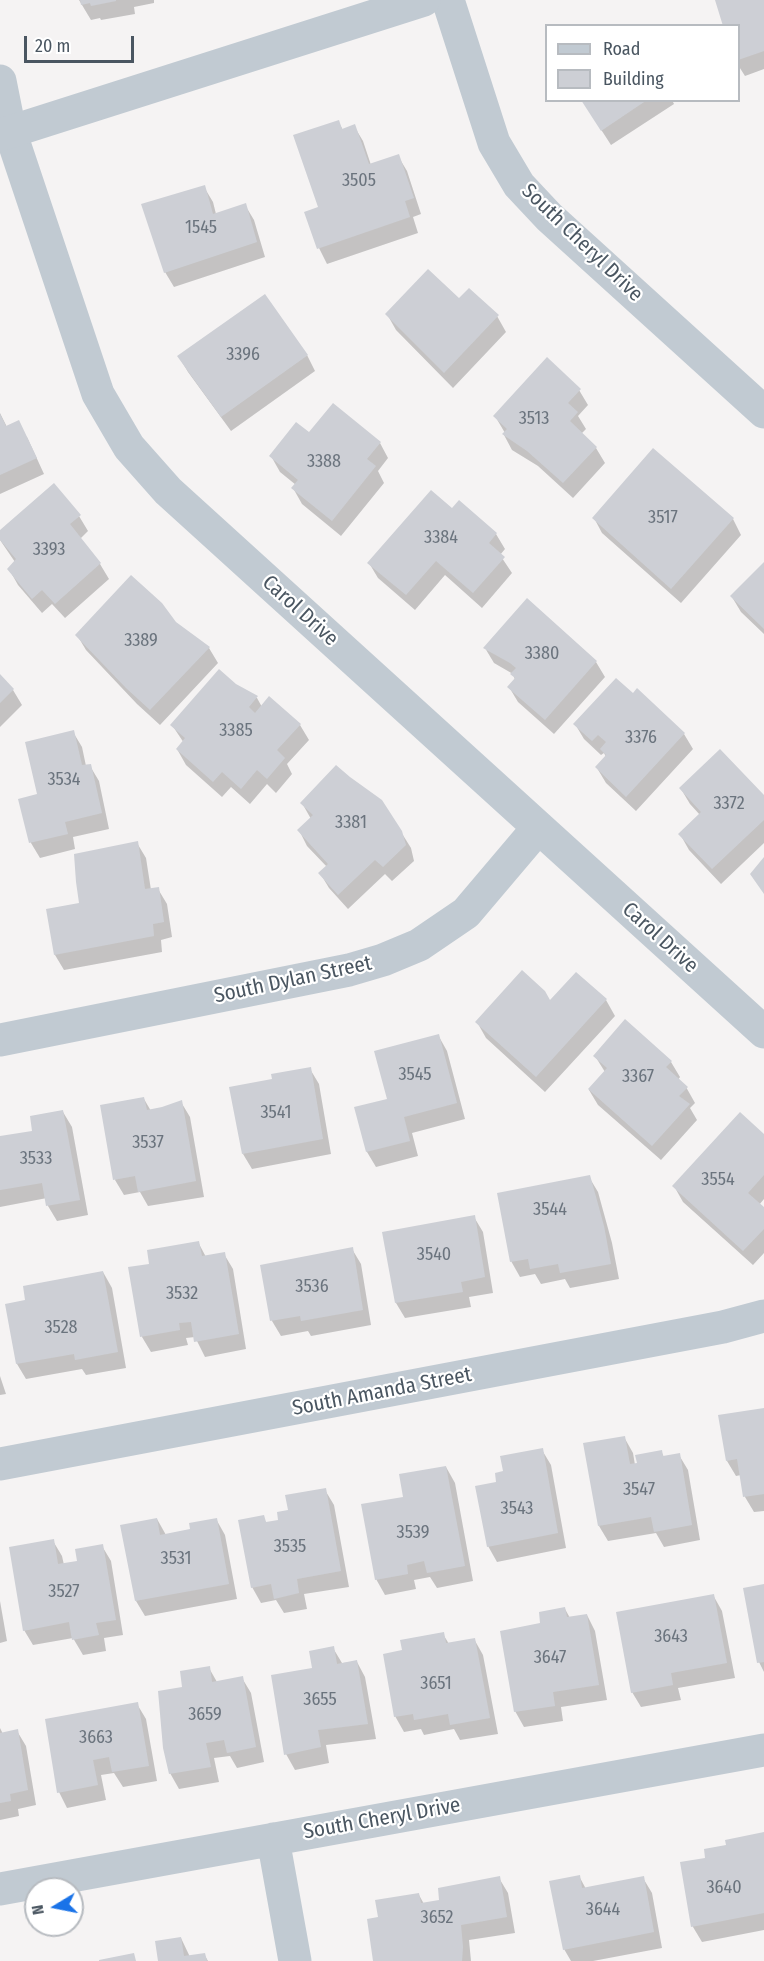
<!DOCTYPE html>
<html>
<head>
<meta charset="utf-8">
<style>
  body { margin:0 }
  #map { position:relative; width:764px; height:1961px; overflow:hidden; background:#f5f3f3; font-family:"Fira Sans Condensed",sans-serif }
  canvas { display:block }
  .legend { position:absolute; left:545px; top:24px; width:195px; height:78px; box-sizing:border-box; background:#fff; border:2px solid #b7bbc0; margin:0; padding:8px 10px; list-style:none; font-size:18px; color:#4a5661 }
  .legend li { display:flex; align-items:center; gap:12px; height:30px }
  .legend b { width:30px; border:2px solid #b7bbc0 }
  .north { position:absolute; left:24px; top:1877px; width:60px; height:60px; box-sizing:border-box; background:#fff; border:2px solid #b7bbc0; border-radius:50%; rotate:260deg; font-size:16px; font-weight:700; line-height:24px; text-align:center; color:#4a5661 }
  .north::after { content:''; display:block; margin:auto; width:21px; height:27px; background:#1a73e8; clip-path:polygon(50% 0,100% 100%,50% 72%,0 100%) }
  .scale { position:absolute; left:24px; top:36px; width:110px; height:27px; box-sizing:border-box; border:3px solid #4a5661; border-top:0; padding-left:8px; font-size:18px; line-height:21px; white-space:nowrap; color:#4a5661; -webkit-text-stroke:4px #fff; paint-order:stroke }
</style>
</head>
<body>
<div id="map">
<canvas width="764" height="1961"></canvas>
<ul class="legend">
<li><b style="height:8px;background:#c1cad2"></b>Road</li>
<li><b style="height:16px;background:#cdcfd5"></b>Building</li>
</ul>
<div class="north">N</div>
<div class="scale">20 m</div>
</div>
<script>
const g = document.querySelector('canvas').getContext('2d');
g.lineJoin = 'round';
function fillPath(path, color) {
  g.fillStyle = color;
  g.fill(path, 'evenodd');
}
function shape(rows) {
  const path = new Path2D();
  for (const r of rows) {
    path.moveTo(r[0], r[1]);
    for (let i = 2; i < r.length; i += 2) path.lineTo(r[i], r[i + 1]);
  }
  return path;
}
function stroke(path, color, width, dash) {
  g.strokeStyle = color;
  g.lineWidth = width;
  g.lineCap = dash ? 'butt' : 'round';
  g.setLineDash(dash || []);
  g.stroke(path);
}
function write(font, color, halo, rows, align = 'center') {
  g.font = font + ' "Fira Sans Condensed",sans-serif';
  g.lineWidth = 4.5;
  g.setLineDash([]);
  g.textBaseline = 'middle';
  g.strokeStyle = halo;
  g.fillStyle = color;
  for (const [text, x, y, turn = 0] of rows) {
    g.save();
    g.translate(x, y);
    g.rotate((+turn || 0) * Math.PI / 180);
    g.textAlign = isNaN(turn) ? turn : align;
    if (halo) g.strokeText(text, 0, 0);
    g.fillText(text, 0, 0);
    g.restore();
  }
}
const shadow = shape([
  [79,0,154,0,154,3,134,7,135,14,101,20,100,18,91,20],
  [717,0,764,0,764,69,745,76,738,65,738,26],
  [582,100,672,100,674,104,611,145],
  [338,121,343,130,354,126,363,141,371,165,398,156,407,171,421,214,413,217,418,233,327,264,319,248,320,208],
  [204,187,213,202,216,214,245,205,254,220,265,257,174,287,165,272],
  [387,314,497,316,506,332,453,388,396,330],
  [307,355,315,371,231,431,188,372,179,357],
  [579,390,588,405,578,416,586,429,581,434,596,448,605,463,573,498,538,466,512,450,504,435,505,433,495,416],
  [0,413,7,427,27,437,44,474,0,494],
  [310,435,380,443,388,458,378,471,384,483,341,536,302,504,293,488,296,485,280,472,271,456],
  [452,510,496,534,505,549,500,555,512,573,482,608,445,575,415,610,378,578,369,563],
  [79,516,88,531,80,539,100,564,109,579,65,618,52,604,42,613,18,585,9,569,15,562,0,540,0,532],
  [594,518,733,519,741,535,681,603,602,533],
  [764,564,764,634,741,612,732,597],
  [77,635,209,648,218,663,160,725,137,704,86,650],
  [485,648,596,662,605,677,554,734,518,702,509,687,515,680,513,674,494,663],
  [0,677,13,690,22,705,0,727],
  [235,685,257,698,262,707,300,725,309,740,287,764,292,774,276,793,267,784,250,804,231,787,222,797,186,765,177,749,184,743,172,725],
  [575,724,684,734,693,749,636,811,606,783,597,768,606,757,604,753,601,755,584,739],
  [73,732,82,747,86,766,90,766,99,781,109,829,73,837,75,849,40,858,31,843,20,800,39,795],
  [681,789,764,798,764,843,721,884,689,850,680,834,700,815,690,804],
  [302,803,401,832,411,848,414,861,392,881,385,874,348,909,329,888,320,873,327,867,307,846,299,830,311,819],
  [137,843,146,858,151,890,158,889,167,904,172,937,161,940,162,952,64,970,55,955,48,910,81,905],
  [606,1000,615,1016,545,1092,486,1038,477,1022,550,1003],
  [438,1035,447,1051,465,1119,412,1133,418,1156,376,1167,367,1152,356,1108,389,1100],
  [595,1056,671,1062,680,1077,678,1080,686,1087,695,1103,690,1108,697,1120,661,1160,598,1105,589,1090,605,1072],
  [310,1069,319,1084,331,1154,252,1169,243,1154,273,1080],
  [144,1099,151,1111,181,1102,190,1117,204,1197,148,1206,140,1192,124,1195,115,1180],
  [63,1112,72,1127,88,1215,57,1221,48,1206,47,1198,0,1207,0,1138,34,1132],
  [764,1137,764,1199,759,1205,764,1209,764,1253,753,1265,683,1202,674,1186],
  [589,1177,598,1192,612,1243,619,1279,570,1288,565,1279,541,1284,535,1274,520,1277,511,1261],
  [474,1217,483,1232,493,1293,469,1297,471,1307,405,1318,396,1303,384,1233],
  [198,1242,206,1257,224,1254,233,1269,246,1349,205,1357,195,1337,186,1338,188,1345,151,1352,142,1337,151,1265],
  [352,1249,361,1264,371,1325,311,1336,308,1331,281,1336,272,1321,262,1266],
  [103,1272,112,1288,126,1368,86,1375,82,1369,26,1379,17,1364,27,1301],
  [0,1376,6,1394,0,1395],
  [764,1409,764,1511,754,1512,745,1497,741,1475,736,1476,727,1461,720,1416],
  [624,1437,633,1453,635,1465,661,1451,664,1457,679,1455,688,1470,700,1540,664,1547,656,1533,608,1541,599,1526],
  [542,1450,551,1465,566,1548,497,1562,488,1546,498,1483,505,1472],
  [446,1467,455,1483,473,1581,437,1588,430,1577,414,1580,416,1589,385,1595,376,1579,405,1498],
  [325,1490,334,1505,349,1587,304,1594,307,1609,284,1613,276,1600,261,1603,252,1587,263,1517,267,1524,280,1521,289,1512],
  [157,1519,166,1535,191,1530,216,1519,225,1535,237,1599,145,1616,136,1601],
  [53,1541,62,1556,64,1565,79,1562,102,1546,111,1561,123,1635,104,1638,106,1651,83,1655,73,1638,33,1645,24,1630],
  [764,1585,764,1672,759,1662],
  [713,1595,722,1611,735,1678,678,1688,681,1700,641,1707,632,1692],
  [0,1601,7,1641,0,1643],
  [565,1609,570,1618,587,1615,595,1631,607,1700,561,1707,563,1721,524,1727,515,1711,542,1625],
  [443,1634,449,1644,474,1639,483,1655,498,1734,460,1740,454,1729,424,1735,421,1729,404,1732,395,1716,404,1652],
  [333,1648,342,1663,357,1662,365,1677,376,1739,326,1745,329,1763,295,1770,286,1754,313,1669],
  [209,1668,217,1682,242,1678,251,1693,264,1762,237,1768,230,1756,214,1758,219,1782,179,1789,170,1773,184,1688],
  [137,1704,146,1719,157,1781,123,1787,114,1773,101,1775,106,1800,67,1808,59,1792],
  [0,1728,3,1734,17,1731,26,1746,36,1805,18,1809,19,1816,0,1820],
  [764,1834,764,1930,702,1942,693,1927,682,1864,707,1859],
  [579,1876,586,1889,643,1878,652,1893,662,1948,593,1961,571,1961,564,1949],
  [499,1878,508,1893,515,1933,469,1940,471,1961,375,1961,380,1918,419,1895,424,1904,441,1902],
  [181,1938,190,1957,204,1954,208,1961,160,1961]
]);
const building = shape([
  [80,0,116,0,116,1,91,6,90,3,81,5],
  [715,0,764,0,764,51,738,60,738,26,723,26],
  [581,100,647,100,601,131],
  [339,120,342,129,355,124,369,164,399,154,414,198,405,201,410,217,317,249,304,212,318,207,293,135],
  [205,185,213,214,246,203,257,242,164,273,141,204],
  [428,269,459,298,469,288,499,315,444,373,385,314],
  [265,294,308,355,221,417,177,356],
  [547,357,581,389,568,403,578,412,570,421,597,447,563,483,527,451,502,434,507,429,493,416],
  [333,403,381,442,367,459,376,466,332,521,291,488,298,480,269,456,296,422,309,432],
  [0,414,6,426,19,420,37,458,0,475],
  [653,448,734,518,671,589,592,518],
  [54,483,81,515,70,524,101,563,55,604,42,590,32,599,7,569,16,559,0,540,0,530],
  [431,490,452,508,459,500,497,533,489,543,505,557,473,593,436,561,406,595,367,563],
  [764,562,764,629,730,596],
  [131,575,162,603,176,622,210,647,150,710,126,688,75,635],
  [527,598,597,661,545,720,507,687,515,678,510,674,516,668,510,663,483,648],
  [219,669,236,684,258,696,249,707,255,713,269,696,301,724,277,750,285,758,267,779,257,770,241,789,222,772,213,782,176,749,185,738,170,725],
  [0,674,14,689,0,703],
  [616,678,633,693,637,688,685,733,626,797,595,767,606,755,600,749,606,742,598,735,592,741,573,724],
  [74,730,82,765,91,764,102,813,65,822,68,834,29,843,18,799,37,794,25,742],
  [720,749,764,795,764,820,712,869,678,834,701,812,679,788],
  [336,765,350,777,382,800,402,831,406,845,383,867,375,860,338,895,318,873,328,864,297,830,313,815,300,803],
  [138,841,145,889,159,887,164,922,153,924,154,936,54,955,46,909,79,903,76,882,74,854],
  [764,857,764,894,750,874],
  [522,970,545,991,550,1000,576,972,607,999,536,1077,475,1022],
  [625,1019,672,1061,666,1067,688,1087,679,1096,690,1104,652,1146,588,1089,607,1068,593,1056],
  [439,1034,457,1103,404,1117,410,1141,366,1152,354,1107,387,1099,374,1051],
  [311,1067,323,1139,242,1154,229,1087,272,1079,271,1074],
  [144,1097,147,1110,162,1107,182,1100,196,1181,138,1192,135,1176,113,1180,100,1105],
  [63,1110,80,1200,46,1206,42,1183,0,1190,0,1136,32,1131,30,1116],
  [740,1112,764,1134,764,1175,748,1193,764,1207,764,1229,743,1251,672,1186],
  [590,1175,604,1226,611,1264,560,1273,558,1264,530,1269,528,1259,510,1262,497,1193],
  [475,1215,485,1277,461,1282,463,1292,395,1303,382,1232],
  [199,1241,202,1256,225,1252,239,1334,194,1342,191,1322,179,1323,180,1330,140,1337,128,1267,149,1264,147,1250],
  [353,1247,363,1310,301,1321,300,1316,270,1321,260,1265],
  [103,1271,118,1352,75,1360,74,1354,16,1364,5,1304,25,1300,23,1286],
  [764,1408,764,1494,743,1497,737,1459,726,1461,718,1415],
  [625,1436,630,1464,637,1463,635,1455,662,1450,663,1456,680,1453,692,1525,654,1532,651,1517,598,1526,583,1443],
  [543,1448,558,1533,487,1547,475,1486,496,1482,495,1473,503,1471,500,1456],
  [446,1466,465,1566,427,1573,424,1561,407,1565,408,1574,375,1580,361,1504,403,1497,399,1474],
  [326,1488,341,1571,297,1579,299,1593,274,1599,271,1584,251,1588,238,1520,264,1515,266,1522,278,1520,277,1512,288,1510,285,1495],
  [157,1518,160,1535,190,1529,189,1523,217,1518,229,1584,135,1601,120,1525],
  [54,1539,58,1564,77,1561,75,1549,103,1544,116,1620,96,1623,99,1635,72,1640,69,1622,23,1631,9,1547],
  [764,1584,764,1662,757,1663,743,1588],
  [714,1594,727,1663,671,1673,673,1685,631,1693,616,1612],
  [565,1607,567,1617,587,1614,599,1685,553,1692,555,1706,514,1712,500,1631,540,1623,539,1612],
  [444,1632,446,1643,475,1638,490,1718,450,1725,448,1714,414,1720,413,1714,394,1717,383,1654,402,1650,400,1640],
  [334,1646,337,1664,357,1660,368,1724,318,1730,321,1747,284,1755,271,1675,312,1668,309,1651],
  [210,1666,212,1682,243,1676,256,1747,227,1753,224,1740,206,1743,211,1767,169,1774,163,1748,158,1691,182,1687,180,1671],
  [138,1702,149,1766,112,1772,109,1757,93,1760,98,1785,57,1793,45,1719],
  [18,1729,28,1790,10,1794,11,1801,0,1803,0,1733],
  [764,1832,764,1913,691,1927,680,1862,705,1858,704,1849,726,1845,725,1840],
  [580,1875,582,1888,644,1876,654,1932,563,1950,549,1881],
  [500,1876,507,1917,461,1925,463,1947,462,1961,373,1961,367,1919,378,1917,375,1900,419,1893,421,1903,439,1900,438,1888],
  [181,1937,184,1956,205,1953,207,1961,158,1961,155,1941],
  [134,1953,136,1961,99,1961,99,1960]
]);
const minor = shape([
  [448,0,494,143,519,185,549,217,764,412],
  [0,81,10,131,98,394,129,447,168,491,764,1032],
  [0,1040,349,970,383,960,419,945,466,913,538,828],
  [0,1464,723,1327,764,1316],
  [273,1839,295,1961],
  [0,1889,764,1750]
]);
const tertiary = shape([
  [0,135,424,0]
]);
const numberNames = [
  ["3505",359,181],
  ["1545",201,228],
  ["3396",243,355],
  ["3513",534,419],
  ["3388",324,462],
  ["3517",663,518],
  ["3384",441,538],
  ["3393",49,550],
  ["3389",141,641],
  ["3380",542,654],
  ["3385",236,731],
  ["3376",641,738],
  ["3534",64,780],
  ["3372",729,804],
  ["3381",351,823],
  ["3545",415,1075],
  ["3367",638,1077],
  ["3541",276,1113],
  ["3537",148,1143],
  ["3533",36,1159],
  ["3554",718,1180],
  ["3544",550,1210],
  ["3540",434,1255],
  ["3536",312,1287],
  ["3532",182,1294],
  ["3528",61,1328],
  ["3547",639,1490],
  ["3543",517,1509],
  ["3539",413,1533],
  ["3535",290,1547],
  ["3531",176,1559],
  ["3527",64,1592],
  ["3643",671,1637],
  ["3647",550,1658],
  ["3651",436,1684],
  ["3655",320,1700],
  ["3659",205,1715],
  ["3663",96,1738],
  ["3640",724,1888],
  ["3644",603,1910],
  ["3652",437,1918]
];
const streetNames = [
  ["South Cheryl Drive",582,243,44],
  ["Carol Drive",300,611,42],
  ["Carol Drive",660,938,42],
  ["South Dylan Street",293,980,-12],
  ["South Amanda Street",382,1392,-11],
  ["South Cheryl Drive",382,1819,-10]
];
fillPath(shadow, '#0003');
fillPath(building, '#cdcfd5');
stroke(minor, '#c1cad2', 33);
stroke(tertiary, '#c1cad2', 33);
write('18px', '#6b747e', null, numberNames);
write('21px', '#4a5661', '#fff', streetNames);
</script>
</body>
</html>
